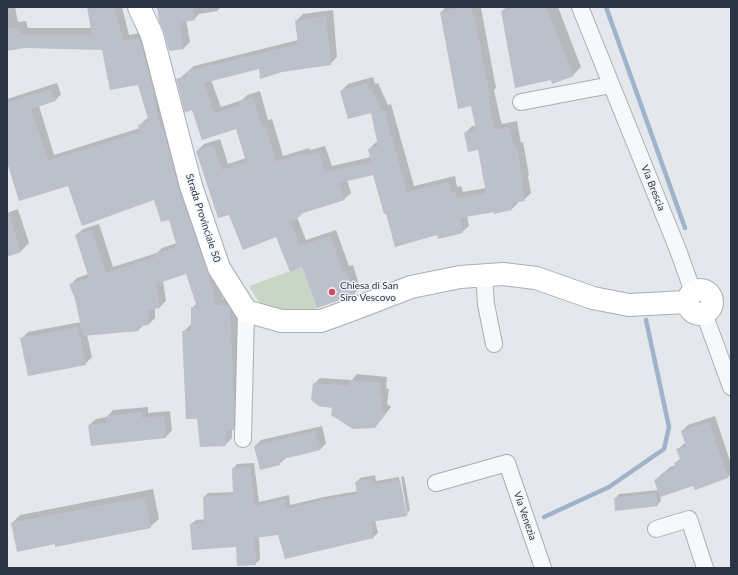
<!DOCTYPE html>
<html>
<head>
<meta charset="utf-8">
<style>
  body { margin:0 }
  #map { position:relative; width:738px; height:575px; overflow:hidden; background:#e4e7ec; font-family:Lato,sans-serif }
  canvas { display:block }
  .frame { position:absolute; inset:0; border:8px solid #2b3445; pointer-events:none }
</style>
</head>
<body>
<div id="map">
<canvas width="738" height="575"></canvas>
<div class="frame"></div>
</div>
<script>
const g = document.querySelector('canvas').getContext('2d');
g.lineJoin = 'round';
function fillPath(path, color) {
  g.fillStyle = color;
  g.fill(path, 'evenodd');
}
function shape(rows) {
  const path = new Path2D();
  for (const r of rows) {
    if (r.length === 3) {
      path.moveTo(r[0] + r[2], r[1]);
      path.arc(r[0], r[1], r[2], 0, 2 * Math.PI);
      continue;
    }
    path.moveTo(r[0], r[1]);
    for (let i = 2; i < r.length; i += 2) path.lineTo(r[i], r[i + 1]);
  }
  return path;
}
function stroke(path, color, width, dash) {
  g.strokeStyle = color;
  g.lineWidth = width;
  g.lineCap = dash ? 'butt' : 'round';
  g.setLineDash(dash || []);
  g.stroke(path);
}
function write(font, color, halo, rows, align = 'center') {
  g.font = font + ' Lato,sans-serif';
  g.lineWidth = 3;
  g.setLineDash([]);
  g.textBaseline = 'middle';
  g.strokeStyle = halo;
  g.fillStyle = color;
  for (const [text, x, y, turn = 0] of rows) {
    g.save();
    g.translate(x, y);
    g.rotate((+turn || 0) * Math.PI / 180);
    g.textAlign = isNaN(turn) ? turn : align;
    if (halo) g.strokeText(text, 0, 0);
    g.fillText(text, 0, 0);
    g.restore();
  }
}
const green = shape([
  [302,267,317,308,310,311,288,312,268,307,259,302,249,286]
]);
const shadow = shape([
  [7,7,15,7,18,22,26,21,28,28,92,28,88,7,122,7,129,35,146,32,223,299,234,298,237,303,240,400,240,422,232,429,232,438,225,445,198,418,183,332,190,325,192,325,192,308,197,303,187,273,163,281,166,301,159,308,155,308,155,318,149,324,144,325,138,330,87,335,92,357,85,364,21,339,28,332,81,322,76,299,70,285,77,278,88,274,76,235,83,229,99,224,113,267,157,253,162,248,177,243,170,219,155,198,68,184,7,159,7,99,57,83,61,94,55,101,39,106,54,155,140,128,139,126,146,119,149,118,138,84,103,49,24,47,7,50],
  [158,7,221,7,217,11,199,14,194,19,186,20,190,42,184,48,170,50],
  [446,7,481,8,496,88,494,90,500,118,502,124,517,121,521,143,523,142,529,175,528,176,531,193,524,200,518,201,518,203,512,209,494,211,467,216,469,226,462,232,438,233,374,173,347,180,351,193,344,199,304,212,297,217,306,240,336,230,349,266,353,265,360,288,354,294,317,307,303,266,277,235,229,214,197,151,204,144,220,139,228,164,246,158,237,127,192,109,178,80,194,66,298,40,296,21,303,14,333,10,337,57,330,64,260,68,211,80,221,107,242,100,247,95,260,91,268,120,272,119,283,156,309,148,310,150,325,146,332,166,371,157,369,149,376,142,378,142,372,112,341,91,348,84,373,77,375,84,378,83,388,105,391,104,414,186,455,176,457,187,461,186,463,192,486,188,479,149,465,133,472,126,476,126,472,105,441,12],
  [507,7,558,7,581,67,573,75,551,79,502,11],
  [18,209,29,243,21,251,7,256,7,213],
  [357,374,387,377,386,388,389,389,387,404,391,407,381,420,333,407,314,384,320,378,352,380],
  [148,407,148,413,170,411,172,430,166,437,91,445,89,425,96,419,107,417,113,410],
  [715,416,731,464,731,474,727,478,694,484,660,495,661,501,657,505,615,499,619,494,658,490,655,480,670,467,676,465,675,463,681,458,678,449,686,442,682,431,688,425],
  [322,426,326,443,320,450,286,458,279,464,255,446,261,440],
  [254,463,259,502,289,495,290,505,324,497,358,491,356,483,360,478,375,475,376,481,399,477,405,513,407,513,401,477,404,476,410,510,406,515,375,520,378,533,373,537,279,534,259,537,260,560,255,564,237,546,191,524,196,520,205,519,204,497,208,493,234,492,233,469,237,464],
  [153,489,159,519,150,527,12,523,20,515]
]);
const stream = shape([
  [606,7,685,228],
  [544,517,609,487,664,449,669,427,646,320]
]);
const building = shape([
  [87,7,114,7,123,41,139,38,152,85,160,126,162,125,179,190,208,274,217,305,227,305,230,310,234,407,234,430,226,430,226,446,200,447,197,419,186,419,182,331,191,331,191,307,197,307,186,274,156,284,160,308,148,310,149,325,138,326,139,331,83,336,75,299,69,284,89,278,75,235,92,230,106,273,155,257,154,254,177,247,169,220,161,222,154,200,82,226,68,186,19,201,7,162,7,103,51,89,55,101,31,109,48,161,140,132,138,125,149,122,138,85,110,90,102,50,24,48,7,51,7,29,20,27,21,34,92,35],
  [157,7,193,7,195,20,180,23,184,49,169,51,164,32,159,21],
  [464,7,471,7,472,14,474,14,490,96,488,96,493,125,495,130,510,127,514,149,517,148,523,183,521,183,525,201,511,203,512,210,494,214,494,212,460,218,463,233,438,239,437,235,395,247,386,214,384,214,373,175,339,183,345,200,300,214,301,216,290,221,300,246,330,236,343,272,346,271,354,295,317,308,302,267,290,272,276,237,243,250,229,215,218,218,196,151,213,145,222,170,246,162,236,129,202,140,192,110,185,113,176,79,187,76,186,72,200,68,298,44,295,21,326,16,331,65,282,72,260,79,259,69,204,83,214,113,240,105,239,102,253,97,262,126,265,125,276,162,302,154,303,156,319,152,325,172,371,162,368,149,378,146,371,113,348,119,340,91,367,83,368,90,371,89,382,111,384,110,407,192,448,182,451,193,455,192,456,199,486,193,478,150,468,152,464,133,476,130,471,106,458,109,440,12],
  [517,7,546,7,574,76,552,84,551,80,515,88,501,11],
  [7,216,10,216,21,252,7,257],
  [78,327,86,365,28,376,20,338],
  [350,380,381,383,380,395,383,395,381,410,386,413,375,428,353,429,331,415,332,408,319,406,311,400,313,383,349,386],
  [142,412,142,418,164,416,166,438,91,446,88,425,106,423,106,416],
  [709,422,728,478,695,490,693,486,660,497,654,480,664,476,663,473,676,468,674,463,681,461,676,449,686,446,681,431],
  [315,431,320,450,279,460,280,465,260,470,254,446],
  [250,467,255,506,285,499,286,509,319,501,357,494,355,482,371,479,372,485,400,480,407,516,371,522,374,538,285,559,278,535,255,538,256,565,237,566,236,547,192,550,190,524,204,523,203,497,233,495,232,468],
  [656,493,658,506,615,511,614,498],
  [145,497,151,528,55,547,55,544,17,552,11,523]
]);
const street = shape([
  [580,7,678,250,693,292],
  [521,102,611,85],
  [484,275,486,304,494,344],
  [704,313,731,387],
  [243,439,246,311],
  [436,483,507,463,543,568],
  [656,529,689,519,705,568]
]);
const secondary = shape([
  [139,7,152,35,191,186,219,268,246,311,281,321,321,321,354,309,411,287,460,277,503,274,536,278,593,298,629,305,687,302],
  [700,302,12]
]);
const markers = [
  [332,292,4,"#d1495b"]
];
const streetNames = [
  ["Via Brescia",653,188,68],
  ["Strada Provinciale 50",203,218,72],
  ["Via Venezia",525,516,71]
];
const poiNames = [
  ["Chiesa di San",340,286],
  ["Siro Vescovo",340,298]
];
fillPath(green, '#c9d6c5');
fillPath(shadow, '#0003');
stroke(stream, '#9fb4cc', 4.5);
fillPath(building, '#bbc0ca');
stroke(street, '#a9aeb7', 18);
stroke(secondary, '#a9aeb7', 24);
stroke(street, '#f7f8fa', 16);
stroke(secondary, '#fff', 22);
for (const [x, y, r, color] of markers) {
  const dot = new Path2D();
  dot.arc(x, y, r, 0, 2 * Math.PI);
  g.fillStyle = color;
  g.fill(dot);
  stroke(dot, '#f4f6f9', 1.5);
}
write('10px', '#2b3445', '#f4f6f9', streetNames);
write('10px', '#2b3445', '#f4f6f9', poiNames, 'left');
</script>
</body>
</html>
